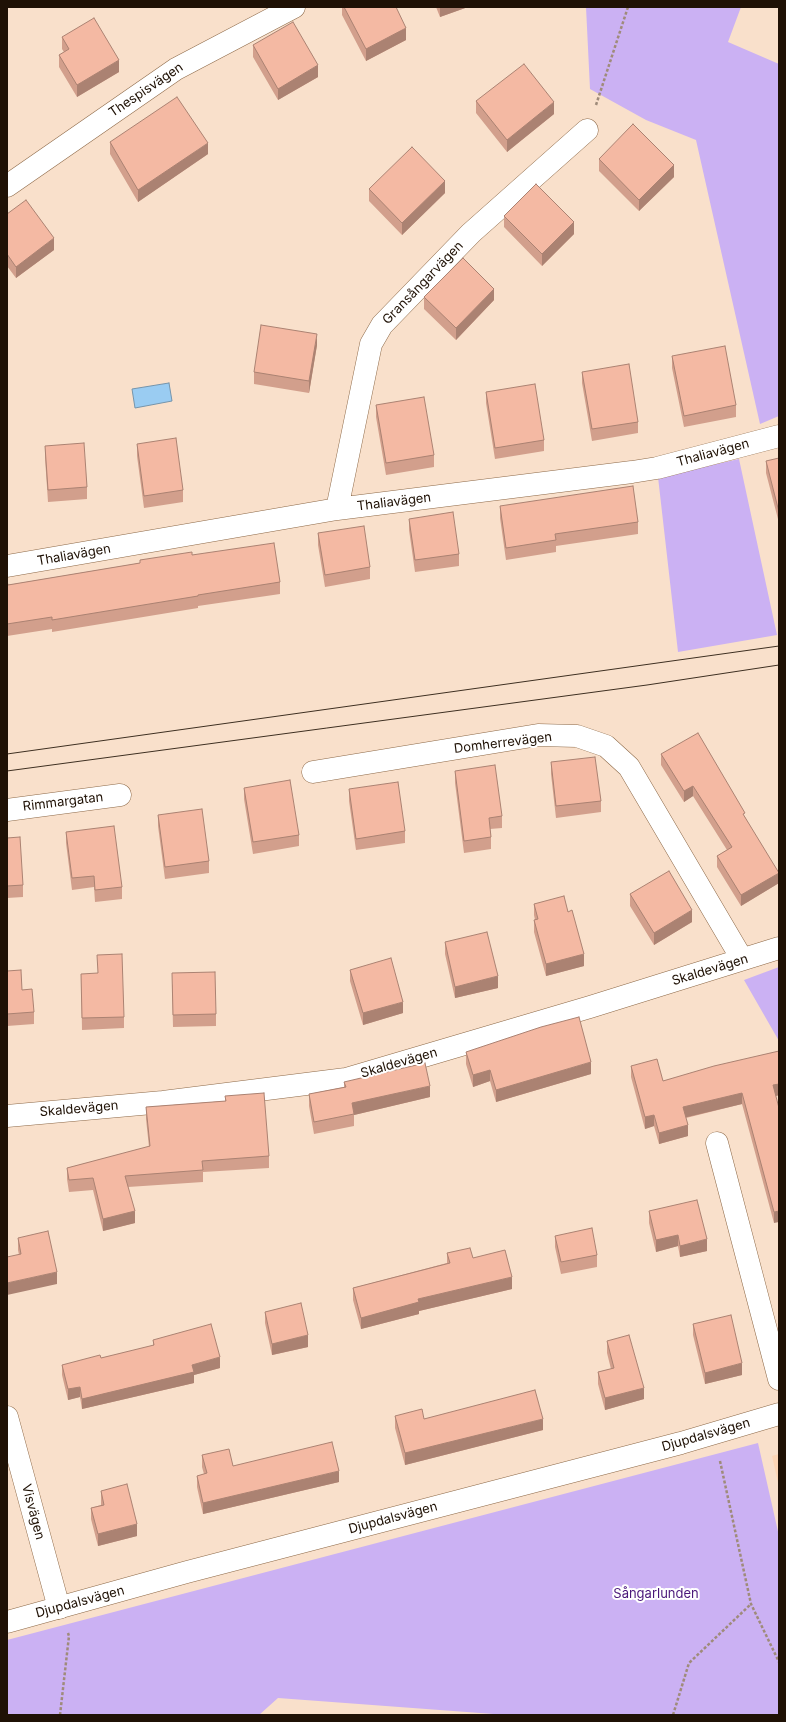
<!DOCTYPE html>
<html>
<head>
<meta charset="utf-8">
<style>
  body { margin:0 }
  #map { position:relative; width:786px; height:1722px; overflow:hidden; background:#f9e0cb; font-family:Inter,sans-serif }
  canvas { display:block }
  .frame { position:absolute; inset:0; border:8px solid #1f1105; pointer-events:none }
</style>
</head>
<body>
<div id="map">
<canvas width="786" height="1722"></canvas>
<div class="frame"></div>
</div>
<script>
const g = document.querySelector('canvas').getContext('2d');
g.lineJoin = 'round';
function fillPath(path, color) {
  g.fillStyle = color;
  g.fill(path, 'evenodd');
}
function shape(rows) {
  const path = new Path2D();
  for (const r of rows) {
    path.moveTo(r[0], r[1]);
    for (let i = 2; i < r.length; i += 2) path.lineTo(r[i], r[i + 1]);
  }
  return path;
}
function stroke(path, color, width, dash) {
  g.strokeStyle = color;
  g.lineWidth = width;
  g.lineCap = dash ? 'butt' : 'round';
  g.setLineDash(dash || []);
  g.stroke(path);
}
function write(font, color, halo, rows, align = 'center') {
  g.font = font + ' Inter,sans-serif';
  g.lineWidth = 4;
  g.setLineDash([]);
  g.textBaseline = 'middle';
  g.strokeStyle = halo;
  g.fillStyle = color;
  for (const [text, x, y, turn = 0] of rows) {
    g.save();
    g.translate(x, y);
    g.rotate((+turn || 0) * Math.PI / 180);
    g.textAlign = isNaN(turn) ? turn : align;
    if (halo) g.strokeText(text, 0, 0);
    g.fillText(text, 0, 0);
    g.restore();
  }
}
const built = shape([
  [779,1454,779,1487,772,1456]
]);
const green = shape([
  [586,7,741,7,728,42,779,64,779,416,760,424,696,140,646,120,590,89],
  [739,459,777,635,678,652,658,477],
  [779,967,779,1041,744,980],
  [758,1443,779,1536,779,1715,507,1715,278,1698,259,1715,7,1715,7,1640]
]);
const water = shape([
  [169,383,172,401,135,408,132,389,169,383]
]);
const path = shape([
  [596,105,628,7],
  [720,1461,751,1604,779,1662],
  [60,1715,69,1636,68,1633],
  [673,1715,689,1663,751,1604]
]);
const minor = shape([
  [7,186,176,69,294,7],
  [337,509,371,344,382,325,471,233,587,130],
  [7,566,337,509,632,472,657,468,779,436],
  [313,772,538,735,577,736,606,746,629,767,742,959],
  [7,810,120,795],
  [7,1116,163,1102,346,1079,590,1007,779,948],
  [717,1143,779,1379],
  [7,1417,59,1608]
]);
const tertiary = shape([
  [7,1622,187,1572,681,1443,779,1414]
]);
const tram = shape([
  [7,754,779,646],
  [7,771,647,685,779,665]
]);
const wall = shape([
  [342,7,396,7,406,40,366,61,342,15],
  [436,7,468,7,440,17],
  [62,37,119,72,77,97,59,67,59,55,64,52,62,49],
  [253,45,318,77,278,100,253,57],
  [476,101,554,114,507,152,476,113],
  [110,142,208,154,138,202,110,154],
  [599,159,674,177,639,211,599,171],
  [369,189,445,193,402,235,369,201],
  [7,214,54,250,16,278,7,266],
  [504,216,574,234,542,266,504,227],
  [424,297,494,300,456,340,424,309],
  [317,345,309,393,254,384,254,372],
  [672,356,736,405,736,417,684,427,672,368],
  [582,372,638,422,638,433,592,441,582,383],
  [486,392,544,440,544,451,495,459,486,403],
  [376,405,434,455,434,467,386,475,376,417],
  [137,444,183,490,183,502,144,508,137,456],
  [45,446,87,487,87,499,48,502,45,458],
  [779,458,779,523,766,473,766,461],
  [500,506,638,522,638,534,556,546,556,552,506,560,500,518],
  [409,519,459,554,459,566,415,572,409,530],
  [318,533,370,567,370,579,325,587,318,545],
  [192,555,280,582,280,594,198,606,198,608,52,632,52,629,7,636,7,581,8,585,140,563,140,560],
  [661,754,745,817,779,883,741,906,717,867,717,856,727,850,693,796,684,802,661,765],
  [551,762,601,801,601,812,556,818,551,774],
  [455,771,502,816,502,828,490,829,491,837,491,849,464,853,455,783],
  [244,788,299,835,299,846,253,854,244,799],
  [349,789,405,831,405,843,356,850,349,801],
  [158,815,209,861,209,873,165,879,158,826],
  [66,832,122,887,122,899,95,902,94,887,72,890,66,843],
  [7,838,23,885,23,897,7,898],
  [630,894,692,922,654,945,630,906],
  [534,904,568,912,584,966,546,976,534,932,534,920,535,920,534,915],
  [445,942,498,988,455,998,445,954],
  [350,970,403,1013,363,1025,350,981],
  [7,971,22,990,34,1012,34,1024,7,1026],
  [81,974,124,1017,124,1028,82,1030],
  [172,984,216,1014,216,1026,173,1027],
  [779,1051,779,1095,776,1096,774,1223,742,1104,686,1118,688,1136,659,1144,654,1126,645,1129,631,1077,631,1066,663,1081],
  [466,1052,591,1074,496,1102,490,1081,473,1087,466,1064],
  [344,1082,430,1097,354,1115,354,1126,314,1134,309,1106,309,1094,344,1087],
  [225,1096,269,1156,269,1168,203,1172,203,1182,128,1187,135,1223,103,1231,93,1190,69,1192,67,1179,67,1168,149,1147,146,1119,146,1107,225,1101],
  [649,1211,707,1251,680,1257,678,1246,656,1252,649,1223],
  [555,1236,597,1255,597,1267,561,1274,555,1247],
  [18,1238,57,1284,19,1255,18,1250],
  [447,1253,473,1258,512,1289,419,1311,419,1314,361,1329,353,1300,353,1288,447,1263],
  [265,1312,308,1347,272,1355,265,1323],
  [693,1324,742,1375,705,1384,693,1335],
  [153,1340,220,1368,194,1375,194,1383,82,1409,80,1397,68,1400,62,1375,62,1365,101,1358,153,1346],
  [607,1341,644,1399,605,1410,598,1384,598,1372,611,1369,607,1353],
  [395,1416,424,1419,543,1430,405,1465,395,1428],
  [202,1455,233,1466,339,1482,203,1514,197,1487,197,1476,204,1474,202,1467],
  [101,1491,137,1536,98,1546,91,1519,91,1508,101,1505]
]);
const shadedWall = shape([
  [440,7,468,7,440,17],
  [406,28,406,40,366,61,366,49],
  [119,60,119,72,77,97,77,85],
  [318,65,318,77,278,100,278,89],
  [554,102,554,114,507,152,507,140],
  [208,143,208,154,138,202,138,190],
  [674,165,674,177,639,211,639,200],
  [445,181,445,193,402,235,402,223],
  [574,222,574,234,542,266,542,254],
  [54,238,54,250,16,278,16,267],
  [494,289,494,300,456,340,456,328],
  [317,334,317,345,309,393,309,381],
  [693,786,693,796,684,802,684,791],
  [779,873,779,883,741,906,741,895],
  [692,910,692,922,654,945,654,933],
  [584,954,584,966,546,976,546,964],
  [498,976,498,988,455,998,455,987],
  [403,1002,403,1013,363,1025,363,1013],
  [591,1062,591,1074,496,1102,496,1090],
  [490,1070,490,1081,473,1087,473,1075],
  [779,1084,779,1095,773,1097,773,1085],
  [430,1086,430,1097,354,1115,352,1103],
  [742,1093,742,1104,683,1118,683,1107],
  [654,1115,654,1126,645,1129,645,1117],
  [688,1125,688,1136,659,1144,659,1133],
  [135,1211,135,1223,103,1231,103,1219],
  [779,1211,779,1222,774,1223,774,1212],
  [678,1235,678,1246,656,1252,656,1240],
  [707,1239,707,1251,680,1257,680,1246],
  [57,1272,57,1284,7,1295,7,1283],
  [512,1277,512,1289,419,1311,419,1314,361,1329,361,1318,418,1299],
  [308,1335,308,1347,272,1355,272,1344],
  [220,1357,220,1368,194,1375,194,1383,82,1409,82,1399,192,1365],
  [742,1363,742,1375,705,1384,705,1373],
  [80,1387,80,1397,68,1400,68,1389],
  [644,1388,644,1399,605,1410,605,1398],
  [543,1419,543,1430,405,1465,405,1453],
  [339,1471,339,1482,203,1514,203,1503],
  [137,1524,137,1536,98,1546,98,1534]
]);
const building = shape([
  [344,7,396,7,406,28,366,49,344,7],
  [94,18,119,60,77,85,59,55,69,49,62,37,94,18],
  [293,22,318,65,278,89,253,45,293,22],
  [524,64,554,102,507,140,476,101,524,64],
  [177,97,208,143,138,190,110,142,177,97],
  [633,124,674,165,639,200,599,159,633,124],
  [412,147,445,181,402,223,369,189,412,147],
  [536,184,574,222,542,254,504,216,536,184],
  [26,200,54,238,16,267,7,254,7,214,26,200],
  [463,258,494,289,456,328,424,297,463,258],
  [261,325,317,334,309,381,254,372,261,325],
  [725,346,736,405,684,416,672,356,725,346],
  [629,364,638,422,592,429,582,372,629,364],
  [535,384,544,440,495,448,486,392,535,384],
  [424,397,434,455,386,463,376,405,424,397],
  [176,438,183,490,144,496,137,444,176,438],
  [84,443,87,487,48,490,45,446,84,443],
  [779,458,779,512,766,461,779,458],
  [633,486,638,522,555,534,556,540,506,548,500,506,633,486],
  [453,512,459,554,415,560,409,519,453,512],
  [364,526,370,567,325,575,318,533,364,526],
  [274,543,280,582,198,595,198,596,52,620,52,617,7,624,7,581,8,585,140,563,140,560,192,552,192,555,274,543],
  [698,733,745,813,743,814,779,873,741,895,717,856,732,847,693,786,684,791,661,754,698,733],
  [595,757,601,801,556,806,551,762,595,757],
  [495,765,502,816,489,818,491,837,464,841,455,771,495,765],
  [290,780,299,835,253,842,244,788,290,780],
  [398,782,405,831,356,839,349,789,398,782],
  [202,809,209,861,165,867,158,815,202,809],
  [114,826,122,887,95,890,94,876,72,878,66,832,114,826],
  [20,837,23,885,7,886,7,838,20,837],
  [669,871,692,910,654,933,630,894,669,871],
  [564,896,568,912,572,910,584,954,546,964,534,920,538,919,534,904,564,896],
  [487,932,498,976,455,987,445,942,487,932],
  [122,954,124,1017,82,1018,81,974,98,973,97,955,122,954],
  [391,958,403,1002,363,1013,350,970,391,958],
  [21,970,22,990,32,989,34,1012,7,1014,7,971,21,970],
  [215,972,216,1014,173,1015,172,973,215,972],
  [579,1017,591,1062,496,1090,490,1070,473,1075,466,1052,541,1027,579,1017],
  [779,1051,779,1084,773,1085,779,1108,779,1211,774,1212,742,1093,683,1107,688,1125,659,1133,654,1115,645,1117,631,1066,657,1059,663,1081,714,1066,779,1051],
  [425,1063,430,1086,352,1103,354,1114,314,1122,309,1094,346,1087,344,1082,425,1063],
  [264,1093,269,1156,202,1161,203,1170,125,1176,135,1211,103,1219,93,1178,69,1180,67,1168,150,1146,146,1107,226,1101,225,1096,264,1093],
  [697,1200,707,1239,680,1246,678,1235,656,1240,649,1211,697,1200],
  [592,1228,597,1255,561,1262,555,1236,592,1228],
  [48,1231,57,1272,7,1283,7,1257,21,1254,18,1238,48,1231],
  [470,1248,473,1258,505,1250,512,1277,418,1299,419,1302,361,1318,353,1288,450,1263,447,1253,470,1248],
  [301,1303,308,1335,272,1344,265,1312,301,1303],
  [731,1315,742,1363,705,1373,693,1324,731,1315],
  [211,1324,220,1357,192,1365,194,1372,82,1399,80,1387,68,1389,62,1365,100,1355,101,1358,154,1345,153,1340,211,1324],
  [629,1335,644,1388,605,1398,598,1372,614,1368,607,1341,629,1335],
  [535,1390,543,1419,405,1453,395,1416,422,1409,424,1419,535,1390],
  [332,1442,339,1471,203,1503,197,1476,207,1473,202,1455,229,1449,233,1466,332,1442],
  [127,1484,137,1524,98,1534,91,1508,104,1505,101,1491,127,1484]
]);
const streetNames = [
  ["Thespisvägen",146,90,-34],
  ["Gransångarvägen",423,283,-46],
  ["Thaliavägen",713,453,-15],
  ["Thaliavägen",394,502,-7],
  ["Thaliavägen",74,555,-10],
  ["Domherrevägen",503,743,-7],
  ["Rimmargatan",63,802,-7],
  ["Skaldevägen",710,970,-17],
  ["Skaldevägen",399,1063,-16],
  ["Skaldevägen",79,1109,-5],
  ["Djupdalsvägen",706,1435,-16],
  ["Visvägen",33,1512,75],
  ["Djupdalsvägen",393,1518,-15],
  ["Djupdalsvägen",80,1602,-15]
];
const parkNames = [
  ["Sångarlunden",656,1594]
];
fillPath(built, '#fdd6b6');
fillPath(green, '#cbb1f3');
fillPath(water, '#9accf2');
stroke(water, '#7594ab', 1);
stroke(minor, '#8d6948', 23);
stroke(tertiary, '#8d6948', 23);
stroke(path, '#9f8b7a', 2.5, [3, 2]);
stroke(minor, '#fff', 22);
stroke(tertiary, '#fff', 22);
stroke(tram, '#3e2f21', 1);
fillPath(wall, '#d29f8c');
fillPath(shadedWall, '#ab8272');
fillPath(building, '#f4b9a3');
stroke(building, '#ab8272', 1);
write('13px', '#1f1105', '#fff', streetNames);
write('13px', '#4a177a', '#fff', parkNames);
</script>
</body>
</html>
